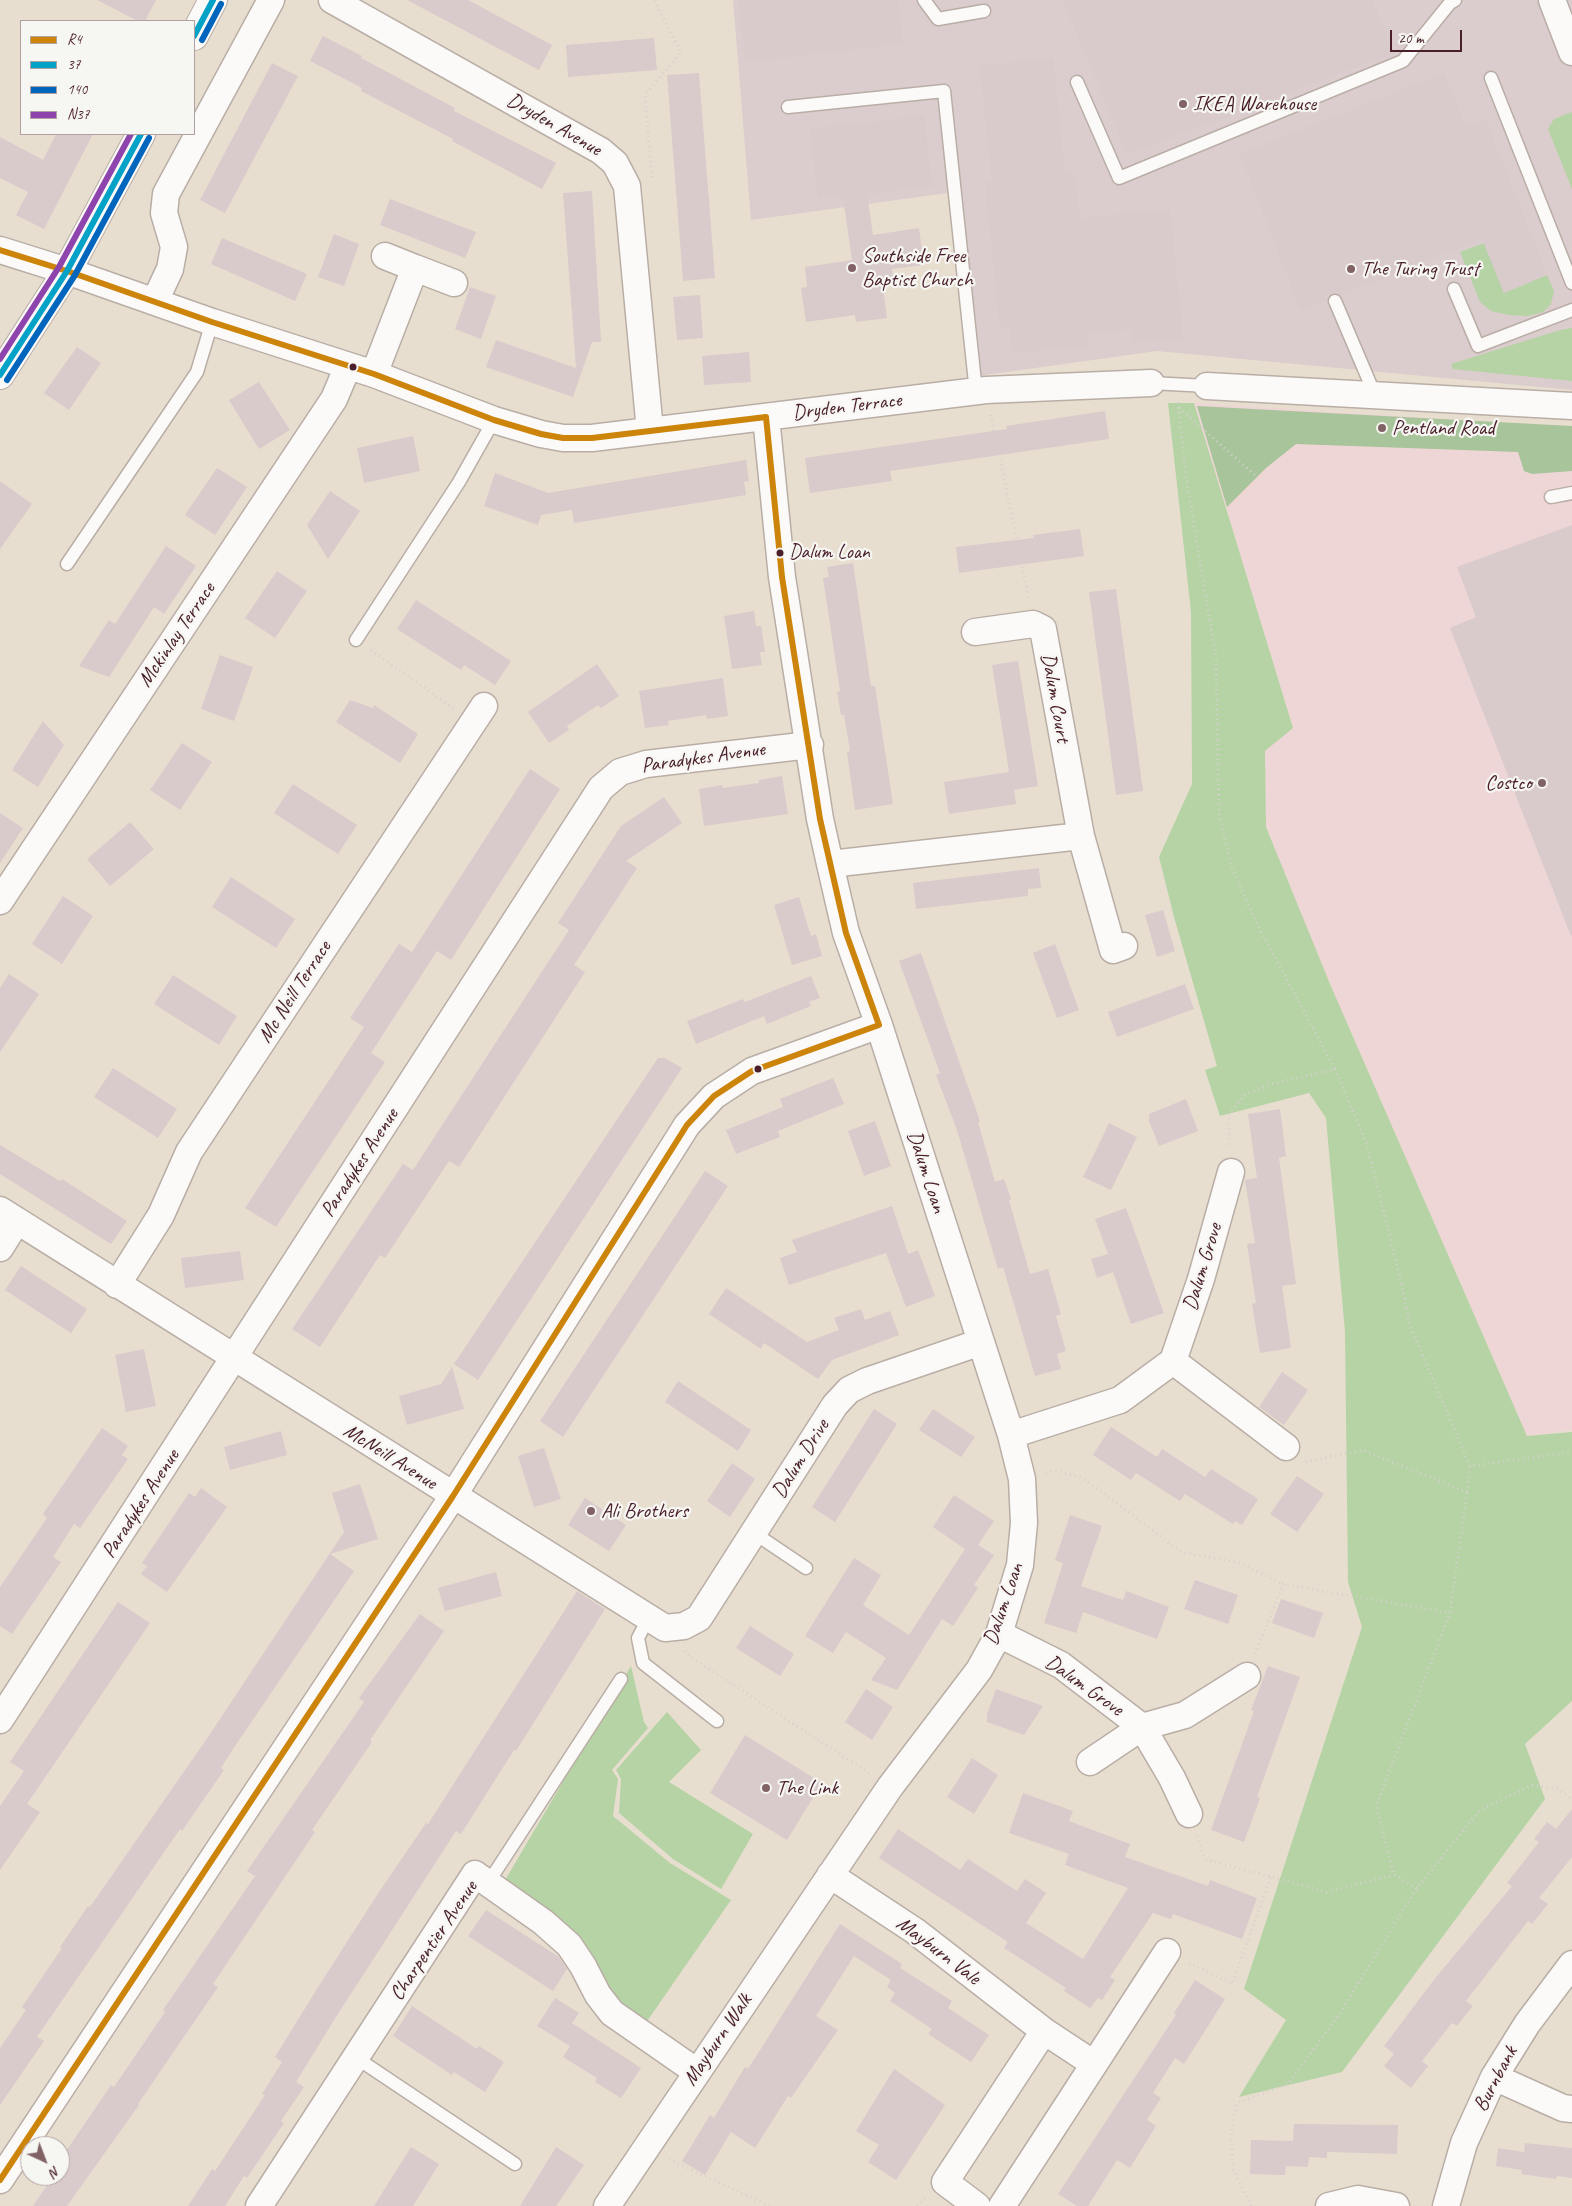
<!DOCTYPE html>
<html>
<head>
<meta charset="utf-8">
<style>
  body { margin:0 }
  #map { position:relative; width:1572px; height:2206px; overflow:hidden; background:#e8ded0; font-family:Caveat,sans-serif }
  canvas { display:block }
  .legend { position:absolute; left:20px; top:20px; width:175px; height:115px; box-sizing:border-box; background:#f6f6f2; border:1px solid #b1a0a2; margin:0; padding:6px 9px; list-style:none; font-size:15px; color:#4a1f2b }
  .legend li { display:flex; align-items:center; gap:10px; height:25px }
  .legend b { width:25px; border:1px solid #b1a0a2 }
  .north { position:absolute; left:20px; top:2136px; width:50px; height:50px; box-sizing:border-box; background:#f6f6f2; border:1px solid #b1a0a2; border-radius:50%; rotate:137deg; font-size:14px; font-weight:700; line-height:20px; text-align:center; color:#4a1f2b }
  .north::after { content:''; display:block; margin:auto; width:18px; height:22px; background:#816265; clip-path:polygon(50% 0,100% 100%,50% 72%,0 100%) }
  .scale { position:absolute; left:1390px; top:30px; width:72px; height:22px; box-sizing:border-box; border:2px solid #4a1f2b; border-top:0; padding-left:6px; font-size:15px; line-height:18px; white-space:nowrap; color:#4a1f2b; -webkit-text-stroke:4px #f6f6f2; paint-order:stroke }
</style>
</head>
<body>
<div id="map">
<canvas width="1572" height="2206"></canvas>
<ul class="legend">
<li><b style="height:6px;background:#cc840b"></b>R4</li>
<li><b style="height:6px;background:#04a2c6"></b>37</li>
<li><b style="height:6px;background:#0065bd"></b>140</li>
<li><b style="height:6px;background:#8e44ad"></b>N37</li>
</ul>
<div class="north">N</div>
<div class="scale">20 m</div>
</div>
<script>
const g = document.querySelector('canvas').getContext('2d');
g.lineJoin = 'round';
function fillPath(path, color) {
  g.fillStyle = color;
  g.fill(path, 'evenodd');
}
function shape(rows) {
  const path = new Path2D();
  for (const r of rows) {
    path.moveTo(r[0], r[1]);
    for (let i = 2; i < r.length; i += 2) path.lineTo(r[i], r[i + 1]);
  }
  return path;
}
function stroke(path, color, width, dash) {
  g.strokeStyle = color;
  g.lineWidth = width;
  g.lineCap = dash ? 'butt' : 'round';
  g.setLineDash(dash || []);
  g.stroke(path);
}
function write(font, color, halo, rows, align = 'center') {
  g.font = font + ' Caveat,sans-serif';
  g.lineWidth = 4.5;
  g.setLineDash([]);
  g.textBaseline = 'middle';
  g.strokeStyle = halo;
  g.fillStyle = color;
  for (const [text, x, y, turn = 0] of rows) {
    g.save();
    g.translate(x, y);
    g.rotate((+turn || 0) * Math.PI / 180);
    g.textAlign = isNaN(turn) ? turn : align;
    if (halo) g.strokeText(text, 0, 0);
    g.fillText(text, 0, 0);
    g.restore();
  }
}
const built = shape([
  [1194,403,1572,427,1572,1430,1527,1436,1330,984,1266,827,1265,751,1293,727]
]);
const industrial = shape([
  [733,0,1572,0,1572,390,1157,351,978,376,955,192,751,220]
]);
const green = shape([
  [1572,112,1572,189,1548,129,1554,119],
  [1484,243,1504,293,1547,275,1554,291,1551,304,1543,312,1528,316,1509,315,1491,311,1480,302,1460,252],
  [1572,328,1572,381,1453,369,1451,364,1560,330],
  [1168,403,1194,403,1293,728,1265,751,1266,827,1330,984,1527,1436,1572,1432,1572,1701,1525,1744,1545,1799,1342,2072,1239,2097,1286,2020,1244,1989,1362,1627,1348,1582,1345,1332,1326,1118,1309,1093,1220,1116,1205,1070,1217,1066,1174,917,1159,857,1192,784,1191,612],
  [631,1666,644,1722,648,1728,612,1770,618,1779,613,1816,670,1863,731,1900,643,2027,504,1882],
  [667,1712,701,1750,669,1782,753,1834,721,1889,673,1859,619,1813,621,1779,616,1770]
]);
const forest = shape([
  [1197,406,1572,426,1572,471,1532,474,1524,471,1518,452,1296,444,1266,468,1227,507]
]);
const building = shape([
  [97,0,156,0,145,21,138,21],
  [407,0,468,0,552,45,539,70],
  [738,0,898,0,903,44,745,62],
  [1063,0,1373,0,1392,54,1127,154],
  [323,36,362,56,361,58,455,108,454,111,556,163,542,189,452,141,453,139,361,91,362,88,310,61],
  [654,38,657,70,568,77,566,45],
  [1053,58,1065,174,1075,173,1080,218,1170,209,1183,338,1132,343,1131,329,1087,333,1089,346,1012,353,1009,328,1000,329,985,183,992,182,980,66],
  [272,63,298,76,225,213,200,200],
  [699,73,715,278,683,281,667,75],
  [1444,73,1465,126,1485,118,1547,275,1504,293,1482,239,1340,295,1332,293,1327,300,1301,311,1240,154],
  [924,116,932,186,867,194,873,235,919,228,924,265,892,269,893,279,882,281,887,318,856,322,855,315,806,322,801,288,807,287,805,267,852,260,843,197,818,199,810,129],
  [56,134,93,134,44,229,16,215,28,192,0,178,0,137,43,160],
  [592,191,601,342,592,342,573,397,486,367,496,340,576,368,563,193],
  [390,199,476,232,465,258,380,225],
  [334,234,359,244,344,286,318,277],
  [222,238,307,274,295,301,211,264],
  [470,287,496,296,481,339,455,329],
  [700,295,703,338,677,340,673,297],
  [77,347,101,363,69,410,44,393],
  [749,352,751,382,704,385,702,356],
  [259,382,290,430,259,449,229,400],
  [1105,411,1109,439,890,471,892,481,810,493,805,458,1007,429,1006,426],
  [413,436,420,471,364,483,357,448],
  [746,460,749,481,744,482,746,495,574,523,572,510,541,515,538,525,484,506,495,473,548,493],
  [217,468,247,487,215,535,185,515],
  [0,481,32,504,0,549],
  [330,491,360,511,328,559,307,525],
  [1572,525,1572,935,1571,936,1450,628,1476,617,1457,567],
  [1080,529,1084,556,959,573,956,547,1034,538,1033,535],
  [166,546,196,566,164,614,154,607,109,677,79,666,109,620,115,624],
  [853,563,871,686,875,686,893,804,855,810,847,752,850,751,844,715,841,715,837,692,840,691,823,578,829,577,827,567],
  [277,571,307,591,275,638,245,618],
  [1116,589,1143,791,1116,795,1089,592],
  [416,600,511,661,495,685,464,665,461,670,397,629],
  [754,611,756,626,761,626,765,652,760,652,762,665,732,669,724,616],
  [220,655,253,667,234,721,201,709],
  [1018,661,1038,786,1014,790,1016,804,949,814,944,782,1009,772,992,665],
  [597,664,619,696,601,708,598,705,567,726,569,730,549,743,528,712],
  [723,678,728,716,707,719,706,715,668,721,669,725,645,728,639,691],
  [350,700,373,708,374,705,418,734,400,763,336,722],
  [43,721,64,745,38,787,12,770],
  [182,743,212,762,180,810,150,790],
  [530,769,560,789,451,960,437,951,371,1053,385,1062,276,1227,245,1208,364,1027,350,1018,399,944,412,952],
  [782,776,788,814,704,826,699,789,722,785,723,788,759,783,759,780],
  [293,784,357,825,338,854,274,813],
  [664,797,682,823,626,861,637,868,574,965,585,972,459,1167,449,1161,385,1258,380,1255,320,1347,292,1329,403,1164,413,1170,569,930,558,923,621,826],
  [0,813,23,828,0,863],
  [130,822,154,849,110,886,87,859],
  [1039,868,1041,888,1028,889,1028,896,916,909,913,883],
  [231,877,295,919,276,948,212,907],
  [63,896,93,916,62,964,32,944],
  [799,897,811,936,816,934,822,956,792,965,774,905],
  [1163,910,1175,951,1157,957,1145,915],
  [1055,944,1079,1010,1057,1018,1033,953],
  [921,953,980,1121,978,1122,995,1182,1004,1179,1011,1199,1009,1200,1030,1274,1048,1269,1061,1314,1056,1316,1066,1351,1057,1354,1061,1369,1035,1376,1003,1267,998,1269,957,1130,936,1075,940,1073,899,961],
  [9,974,39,994,0,1052,0,988],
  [173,975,237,1016,219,1045,154,1004],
  [811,976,820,998,809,1002,811,1006,767,1024,764,1016,696,1044,687,1021,743,999,745,1002],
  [1185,984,1194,1009,1117,1037,1108,1012],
  [658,1058,665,1058,682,1068,478,1380,454,1364],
  [113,1068,177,1109,158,1138,94,1097],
  [833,1078,844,1104,778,1131,780,1137,736,1154,726,1130,783,1107,780,1099],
  [1186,1099,1198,1131,1159,1146,1149,1121,1149,1114],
  [1280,1109,1286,1156,1279,1158,1296,1284,1282,1286,1291,1348,1260,1353,1252,1304,1256,1303,1247,1244,1255,1243,1245,1180,1257,1178,1248,1114],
  [875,1121,891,1166,864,1176,848,1131],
  [1109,1123,1137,1137,1111,1190,1083,1177],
  [0,1145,60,1181,62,1179,127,1221,111,1244,0,1174],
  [705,1171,728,1186,563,1437,540,1421],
  [892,1206,908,1254,918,1250,935,1296,906,1307,886,1253,789,1285,780,1258,797,1252,792,1240],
  [1126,1208,1164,1313,1131,1324,1113,1272,1097,1278,1091,1259,1108,1254,1095,1219],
  [240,1251,244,1280,185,1288,181,1258],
  [21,1266,87,1309,71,1333,5,1290],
  [726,1288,807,1342,839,1330,834,1318,861,1309,865,1320,890,1311,899,1335,832,1360,818,1379,764,1343,761,1349,709,1314],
  [144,1349,156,1406,126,1412,115,1355],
  [452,1367,464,1409,407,1425,399,1396,441,1384],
  [1282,1372,1308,1390,1284,1425,1259,1407],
  [678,1381,751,1430,738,1451,665,1402],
  [874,1409,897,1424,835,1522,812,1507],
  [933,1409,975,1437,961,1457,919,1430],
  [1111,1427,1157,1457,1162,1449,1205,1477,1211,1469,1258,1499,1242,1525,1235,1521,1233,1524,1185,1494,1180,1501,1136,1473,1131,1480,1093,1455],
  [102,1428,128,1446,122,1455,128,1459,80,1528,74,1524,53,1557,61,1562,12,1634,0,1626,0,1587,47,1518,43,1514],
  [281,1431,287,1455,230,1470,224,1447],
  [544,1448,561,1499,534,1507,518,1456],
  [732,1463,755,1479,730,1517,707,1501],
  [1297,1476,1324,1494,1297,1532,1270,1514],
  [360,1484,378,1539,330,1554,354,1571,233,1749,221,1768,224,1770,182,1831,180,1829,37,2037,44,2041,0,2105,0,2048,26,2010,22,2007,62,1948,60,1947,88,1906,90,1907,208,1737,344,1532,332,1493],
  [201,1488,227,1507,167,1592,141,1574,147,1566,142,1563,189,1493,195,1497],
  [954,1495,994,1521,978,1545,994,1555,974,1585,978,1588,953,1626,942,1619,897,1690,871,1680,886,1658,846,1632,833,1653,805,1636,854,1558,881,1575,863,1605,909,1635,965,1549,933,1527],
  [585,1498,626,1525,609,1551,568,1525],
  [1070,1515,1102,1526,1081,1586,1123,1600,1126,1591,1169,1607,1157,1639,1083,1612,1076,1633,1044,1623,1063,1563,1055,1560],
  [496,1572,502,1596,445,1611,438,1588],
  [1195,1580,1238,1595,1228,1624,1184,1609],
  [577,1591,605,1609,516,1751,514,1750,461,1834,456,1831,336,2017,296,2082,304,2087,281,2121,284,2123,247,2178,244,2176,225,2206,188,2206,212,2169,215,2171,265,2095,262,2094,282,2062,275,2057,315,1992,377,1895,426,1823,428,1824],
  [1281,1599,1323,1613,1314,1638,1272,1623],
  [118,1602,150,1623,27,1804,40,1812,0,1870,0,1806,24,1771,10,1762],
  [420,1614,444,1631,370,1740,372,1742,312,1830,315,1832,213,1984,218,1987,138,2104,139,2105,67,2206,33,2206,53,2176,60,2176,60,2160,111,2085,114,2087,165,2012,163,2010,255,1876,247,1871,364,1702,359,1698],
  [750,1626,794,1654,780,1676,736,1648],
  [1268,1666,1300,1677,1257,1797,1260,1798,1244,1842,1211,1830,1254,1711,1251,1710],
  [866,1689,893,1707,872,1740,845,1722],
  [996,1689,1043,1706,1024,1735,987,1722,987,1714],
  [745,1735,822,1783,787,1840,710,1793],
  [972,1758,998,1775,974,1814,947,1797],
  [1023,1793,1073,1811,1069,1821,1130,1844,1125,1857,1208,1886,1210,1880,1257,1898,1242,1939,1173,1914,1171,1919,1153,1913,1110,1977,1115,1980,1102,2000,1098,1998,1090,2008,1064,1991,1066,1988,1004,1948,1008,1942,879,1858,898,1829,960,1870,968,1859,1017,1891,1025,1879,1046,1893,1026,1923,1083,1959,1128,1888,1065,1865,1069,1854,1009,1833],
  [1572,1809,1572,1857,1539,1898,1548,1904,1532,1924,1528,1921,1466,2001,1473,2006,1457,2026,1452,2023,1422,2061,1428,2066,1411,2088,1384,2066,1394,2054,1384,2046,1433,1981,1512,1886,1507,1883,1539,1842,1534,1839,1547,1822,1556,1829],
  [486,1910,559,1957,567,1969,553,1991,468,1936],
  [840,1924,902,1964,900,1968,952,2001,948,2008,989,2035,971,2062,928,2034,932,2029,890,2001,895,1993,887,1987,891,1980,854,1956,816,2016,838,2030,791,2098,788,2096,755,2148,731,2132,705,2175,682,2161,710,2115,714,2118,745,2067,748,2069],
  [1195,1980,1225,1999,1184,2064,1175,2058,1153,2093,1161,2098,1147,2120,1156,2126,1130,2168,1117,2160,1088,2206,1077,2206,1058,2194,1176,2015,1174,2013],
  [555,1998,579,2013,572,2023,641,2068,621,2098,595,2082,597,2078,563,2057,570,2046,537,2026],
  [412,2006,477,2049,479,2046,504,2062,485,2092,454,2072,452,2075,393,2036],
  [894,2069,945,2105,896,2180,868,2162,879,2145,856,2131],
  [1294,2124,1398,2125,1397,2154,1327,2152,1327,2158,1309,2157,1308,2167,1286,2166,1285,2175,1250,2174,1251,2140,1293,2141],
  [1525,2143,1572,2148,1572,2178,1557,2176,1556,2179,1521,2174,1522,2170,1496,2166,1498,2148,1524,2152],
  [411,2147,439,2164,413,2206,374,2206],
  [556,2147,584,2165,556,2206,520,2206]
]);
const path = shape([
  [652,177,645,95,681,52,654,0],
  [1178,402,1187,483,1216,657,1219,812,1232,868,1258,926,1335,1069,1268,1085,1246,1094,1229,1113,1229,1148],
  [1179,408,1257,477],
  [991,415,1029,600],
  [371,650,454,709],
  [1335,1069,1366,1142,1402,1286,1410,1326,1470,1466],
  [1306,1462,1362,1450,1467,1492,1470,1466,1572,1452],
  [1046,1473,1055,1470,1082,1478,1105,1494,1181,1552,1240,1563,1283,1584],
  [685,1651,691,1657,869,1773],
  [1255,1654,1283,1584,1450,1613],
  [1197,1836,1205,1859,1327,1892,1394,1875],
  [1417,1888,1394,1875,1376,1806,1450,1613,1467,1492],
  [1189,1963,1232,1984,1271,1877],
  [669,2159,769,2206],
  [917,2206,926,2198],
  [1251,2206,1233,2169,1231,2133,1237,2103,1288,2084,1338,2016,1417,1888,1480,1810,1532,1785,1558,1789,1572,1799]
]);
const lane = shape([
  [924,0,938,19,984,11],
  [1491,78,1572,283],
  [1077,82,1119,178,1403,61,1450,3,1455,0],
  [788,107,944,91,976,392],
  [1454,289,1478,346,1572,310],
  [1335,301,1375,395],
  [1151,383,1207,386],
  [1551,497,1572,493],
  [67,564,197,372,212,322],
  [356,640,459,482,494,420],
  [754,1533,806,1568],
  [648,1619,638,1638,643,1663,717,1721],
  [488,1883,621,1679],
  [355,2057,515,2164]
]);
const street = shape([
  [332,0,601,151,615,163,627,186,650,431],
  [1552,0,1572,52],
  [0,250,67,271,212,322,374,374,494,420,541,434,563,438,592,438,986,390,1151,383],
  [385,256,415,268],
  [155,301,170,269,174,247,164,213,166,194,271,0],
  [374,374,415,268,454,283],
  [1207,386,1572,406],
  [975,632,1033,624,1043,629,1081,836,1113,950,1124,946],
  [830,864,1081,836],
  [0,901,334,399,348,366],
  [0,1210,665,1628,684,1626,699,1618,835,1405,849,1390,867,1381,981,1342],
  [0,1248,17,1221],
  [117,1285,161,1215,189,1152,484,706],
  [1173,1361,1286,1447],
  [1011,1435,1120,1400,1173,1361,1201,1279,1231,1172],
  [999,1634,1061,1665,1142,1727,1172,1778,1189,1814],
  [0,1720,601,788,620,772,646,764,810,745],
  [1090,1762,1142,1727,1185,1715,1247,1676],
  [830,1875,915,1931,1044,2031,1094,2064],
  [1494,2077,1563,2108,1572,2109],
  [0,2180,453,1496,687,1125,714,1096,752,1071,879,1025],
  [259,2206,475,1874,543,1922,569,1945,583,1966,598,1995,612,2013,697,2072],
  [607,2206,890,1787,979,1670,999,1634,1020,1565,1024,1523,1022,1479,1011,1435,879,1025,846,933,830,864,820,819,782,577,766,417],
  [977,2206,945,2182,1044,2031],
  [1002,2206,1167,1952],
  [1329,2206,1358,2199,1396,2206],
  [1446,2206,1464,2143,1494,2077,1527,2024,1572,1964]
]);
const primary = shape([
  [194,36,213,0],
  [0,375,67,271,141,134]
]);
const bus1 = shape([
  [0,250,67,271,212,322,374,374,494,420,541,434,563,438,592,438,766,417],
  [766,417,782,577,820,819,846,933,879,1025],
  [0,2180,453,1496,687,1125,714,1096,752,1071,879,1025]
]);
const bus2 = shape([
  [194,36,213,0],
  [0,375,67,271,141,134]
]);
const bus3 = shape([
  [202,40,221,4],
  [7,380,75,275,149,138]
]);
const bus4 = shape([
  [0,359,59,267,131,134]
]);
const markers = [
  [1183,104,5,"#816265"],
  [852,268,5,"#816265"],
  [1351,269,5,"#816265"],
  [353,367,4.5,"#4a1f2b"],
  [1382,428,5,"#816265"],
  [780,553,4.5,"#4a1f2b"],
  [1542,783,5,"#816265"],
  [758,1069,4.5,"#4a1f2b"],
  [591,1511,5,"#816265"],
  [766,1788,5,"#816265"]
];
const busNames = [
  ["Dalum Loan",789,553]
];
const poiNames = [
  ["IKEA Warehouse",1193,104],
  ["Southside Free",862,256],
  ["Baptist Church",862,280],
  ["The Turing Trust",1361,269],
  ["Pentland Road",1392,428],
  ["Costco",1532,783,"right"],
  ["Ali Brothers",601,1511],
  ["The Link",776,1788]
];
const streetNames = [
  ["Dryden Avenue",554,125,30],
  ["Dryden Terrace",847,407,-7],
  ["Mckinlay Terrace",177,635,-56],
  ["Dalum Court",1055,698,80],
  ["Paradykes Avenue",703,758,-8],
  ["Mc Neill Terrace",295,992,-57],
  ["Paradykes Avenue",360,1163,-57],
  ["Dalum Loan",926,1172,72],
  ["Dalum Grove",1203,1267,-73],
  ["McNeill Avenue",390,1457,32],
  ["Dalum Drive",801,1459,-58],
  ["Paradykes Avenue",141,1504,-57],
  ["Dalum Loan",1004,1604,-71],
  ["Dalum Grove",1084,1686,35],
  ["Charpentier Avenue",434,1941,-56],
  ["Mayburn Vale",938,1951,37],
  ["Mayburn Walk",718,2040,-56],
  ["Burnbank",1496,2079,-62]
];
fillPath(built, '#efd6d6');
fillPath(industrial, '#dbcccd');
fillPath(green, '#b5d3a4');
fillPath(forest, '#a7c49a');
fillPath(building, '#d9cacb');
stroke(lane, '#b9aea6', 15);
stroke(street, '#b9aea6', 29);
stroke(primary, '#b9aea6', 30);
stroke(path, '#d6d1ce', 3, [1, 4]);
stroke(lane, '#fcfaf8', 12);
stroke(street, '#fcfaf8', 26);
stroke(primary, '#fcfaf8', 28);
stroke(bus1, '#cc840b', 6);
stroke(bus2, '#04a2c6', 6);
stroke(bus3, '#0065bd', 6);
stroke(bus4, '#8e44ad', 6);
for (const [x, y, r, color] of markers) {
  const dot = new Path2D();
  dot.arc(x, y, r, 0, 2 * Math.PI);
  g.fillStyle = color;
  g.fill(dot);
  stroke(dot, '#f6f6f2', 2);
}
write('20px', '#4a1f2b', '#f6f6f2', busNames, 'left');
write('21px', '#4a1f2b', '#f6f6f2', poiNames, 'left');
write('21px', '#4a1f2b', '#f6f6f2', streetNames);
</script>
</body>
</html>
